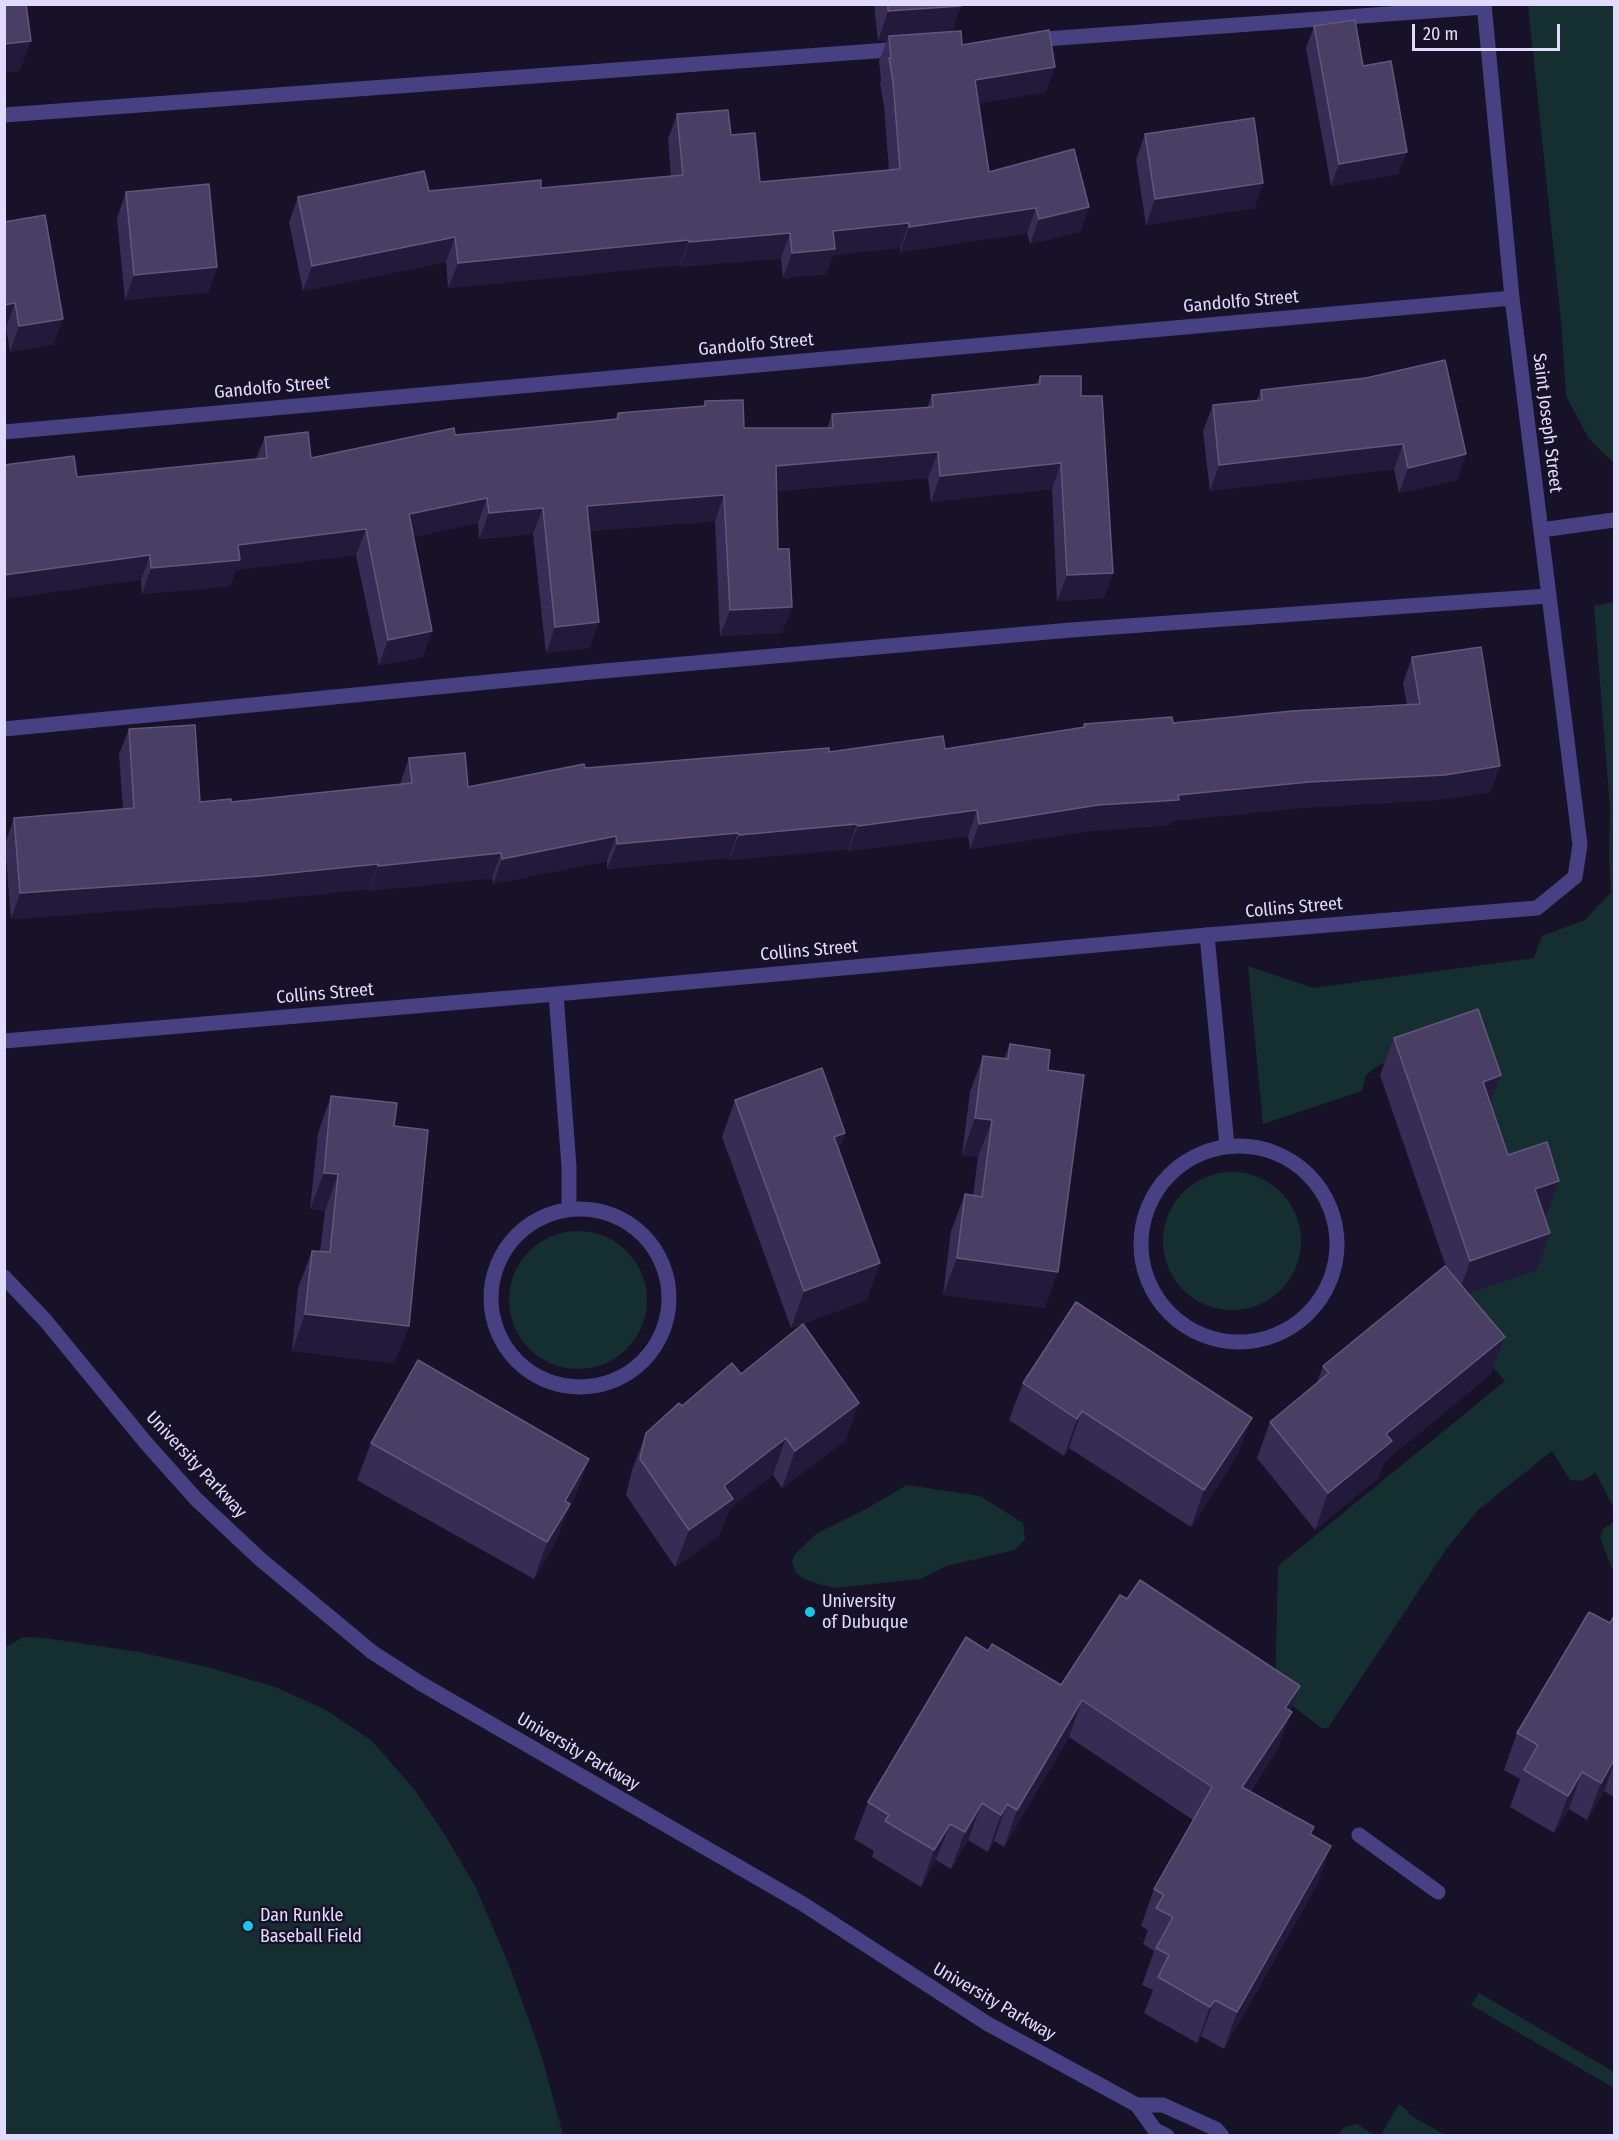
<!DOCTYPE html>
<html>
<head>
<meta charset="utf-8">
<style>
  body { margin:0 }
  #map { position:relative; width:1619px; height:2140px; overflow:hidden; background:#171227; font-family:"Fira Sans Condensed",sans-serif }
  canvas { display:block }
  .frame { position:absolute; inset:0; border:6px solid #e0dafc; pointer-events:none }
  .scale { position:absolute; left:1412px; top:24px; width:148px; height:27px; box-sizing:border-box; border:3px solid #e0dafc; border-top:0; padding-left:8px; font-size:18px; line-height:21px; white-space:nowrap; color:#e0dafc; -webkit-text-stroke:4px #171227; paint-order:stroke }
</style>
</head>
<body>
<div id="map">
<canvas width="1619" height="2140"></canvas>
<div class="frame"></div>
<div class="scale">20 m</div>
</div>
<script>
const g = document.querySelector('canvas').getContext('2d');
g.lineJoin = 'round';
function fillPath(path, color) {
  g.fillStyle = color;
  g.fill(path, 'evenodd');
}
function shape(rows) {
  const path = new Path2D();
  for (const r of rows) {
    if (r.length === 3) {
      path.moveTo(r[0] + r[2], r[1]);
      path.arc(r[0], r[1], r[2], 0, 2 * Math.PI);
      continue;
    }
    path.moveTo(r[0], r[1]);
    for (let i = 2; i < r.length; i += 2) path.lineTo(r[i], r[i + 1]);
  }
  return path;
}
function stroke(path, color, width, dash) {
  g.strokeStyle = color;
  g.lineWidth = width;
  g.lineCap = dash ? 'butt' : 'round';
  g.setLineDash(dash || []);
  g.stroke(path);
}
function write(font, color, halo, rows, align = 'center') {
  g.font = font + ' "Fira Sans Condensed",sans-serif';
  g.lineWidth = 5;
  g.setLineDash([]);
  g.textBaseline = 'middle';
  g.strokeStyle = halo;
  g.fillStyle = color;
  for (const [text, x, y, turn = 0] of rows) {
    g.save();
    g.translate(x, y);
    g.rotate((+turn || 0) * Math.PI / 180);
    g.textAlign = isNaN(turn) ? turn : align;
    if (halo) g.strokeText(text, 0, 0);
    g.fillText(text, 0, 0);
    g.restore();
  }
}
const green = shape([
  [1528,5,1614,5,1614,463,1589,439,1566,396,1561,321],
  [1614,602,1614,1509,1596,1473,1582,1481,1570,1480,1552,1451,1478,1510,1447,1548,1328,1728,1322,1728,1275,1693,1278,1566,1505,1381,1439,1306,1513,1176,1409,1051,1376,1067,1366,1075,1362,1091,1263,1124,1248,966,1313,988,1534,958,1542,936,1585,920,1611,892,1609,857,1610,809,1594,606],
  [1232,1241,69],
  [578,1300,69],
  [907,1485,980,1496,1023,1523,1025,1539,1015,1550,946,1566,920,1579,835,1588,819,1584,804,1579,796,1573,792,1562,794,1555,817,1533,866,1509],
  [1614,1522,1614,1569,1612,1569,1600,1537,1603,1529],
  [23,1637,45,1638,139,1652,207,1667,275,1687,326,1710,371,1740,414,1789,445,1835,475,1886,509,1965,542,2057,563,2135,5,2135,4,1648],
  [1479,1993,1614,2072,1614,2088,1471,2005],
  [1399,2104,1409,2111,1408,2114,1445,2135,1381,2135],
  [1357,2124,1374,2135,1338,2135,1343,2128]
]);
const lane = shape([
  [1031,40,1484,7],
  [4,115,902,49],
  [4,729,592,672,1071,630,1548,596],
  [1207,935,1227,1146],
  [556,994,569,1167,569,1207],
  [1239,1244,98],
  [580,1298,89],
  [1359,1835,1438,1892]
]);
const street = shape([
  [4,432,1512,298],
  [1541,530,1614,520],
  [4,1041,556,994,1207,935,1537,908,1575,877,1580,845,1512,298,1484,4],
  [4,1277,45,1320,146,1443,196,1499,260,1559,372,1652,420,1683,803,1904,988,2024,1137,2105,1163,2105,1216,2129,1222,2136],
  [1137,2105,1155,2130,1167,2136]
]);
const wall = shape([
  [874,4,961,4,952,31,962,45,1046,92,979,103,989,172,1089,207,1080,232,1030,244,1027,233,900,252,900,248,833,255,826,274,783,278,781,258,680,267,680,265,448,288,446,262,303,291,289,222,298,197,429,191,541,188,671,176,668,139,677,114,731,135,760,182,889,170,884,106,880,83,881,80,879,61,887,41,878,41],
  [1314,26,1363,66,1398,174,1331,186,1306,48],
  [1145,134,1263,183,1254,208,1146,225,1136,160],
  [126,192,217,267,208,292,125,300,117,218],
  [4,222,54,344,10,352,6,328],
  [1040,376,1081,396,1104,598,1057,601,1052,489,931,502,928,478,777,491,778,549,782,633,720,636,715,521,590,531,590,648,546,653,533,534,479,539,478,523,414,537,423,657,379,665,356,555,236,570,230,586,142,594,141,580,77,477,256,459,265,437,311,458,455,435,615,419,618,413,703,406,705,401,744,428,827,428,832,414,927,408,932,395,1036,385],
  [1261,390,1466,454,1457,480,1399,493,1394,469,1210,491,1203,431,1213,405,1257,400],
  [1412,657,1491,792,1436,800,1299,808,1171,821,1170,825,1089,831,970,849,968,836,848,851,848,849,729,860,729,858,607,869,607,861,493,884,492,878,369,891,369,889,251,901,11,919,5,844,14,818,123,809,119,754,129,729,200,802,231,802,400,784,409,758,468,787,585,768,829,752,945,749,1083,727,1084,724,1173,723,1407,705,1403,683],
  [1394,1038,1490,1104,1508,1155,1559,1181,1546,1218,1545,1218,1537,1270,1468,1294,1505,1337,1491,1374,1384,1462,1378,1478,1315,1530,1257,1458,1270,1422,1317,1383,1323,1366,1446,1267,1380,1075],
  [1010,1044,1048,1070,1045,1308,943,1295,951,1231,965,1194,973,1196,978,1157,962,1155,970,1092,983,1056,1004,1059],
  [331,1096,394,1126,395,1363,292,1351,298,1288,312,1251,320,1252,325,1211,310,1209,318,1133],
  [735,1100,845,1133,839,1150,867,1300,791,1328,722,1137],
  [741,1374,846,1440,782,1488,773,1475,730,1508,719,1536,675,1567,626,1495,632,1470,646,1433,682,1406],
  [1023,1383,1238,1454,1191,1527,1069,1448,1064,1456,1009,1420],
  [371,1443,589,1459,575,1496,567,1512,556,1541,534,1579,357,1480],
  [1614,1616,1614,1797,1604,1791,1587,1820,1569,1809,1554,1833,1510,1807,1520,1779,1504,1770,1517,1733,1610,1623],
  [988,1651,1061,1685,1290,1712,1278,1749,1250,1792,1311,1835,1318,1883,1224,2049,1201,2036,1197,2043,1144,2013,1153,1990,1142,1985,1154,1951,1143,1944,1148,1930,1141,1926,1154,1889,1193,1820,1069,1737,1004,1847,994,1841,988,1852,968,1840,951,1869,936,1860,921,1887,872,1857,874,1851,854,1839,868,1802]
]);
const shadedWall = shape([
  [961,6,950,36,889,36,887,41,878,41,888,11],
  [31,41,20,71,4,73,4,44],
  [1055,67,1046,92,966,105,975,80],
  [1407,152,1398,174,1331,186,1339,164],
  [1263,183,1254,208,1146,225,1155,199],
  [1089,207,1080,232,1030,244,1039,219],
  [1036,208,1027,233,900,252,909,227],
  [909,223,900,248,833,255,826,274,783,278,792,253,833,231],
  [790,233,781,258,680,267,689,242],
  [455,237,446,262,303,291,312,266],
  [689,240,680,265,448,288,458,263],
  [217,267,208,292,125,300,134,275],
  [15,303,6,328,4,328,4,305],
  [63,319,54,344,10,352,19,326],
  [1403,444,1394,469,1210,491,1219,465],
  [938,452,928,478,767,492,776,466],
  [1466,454,1457,480,1399,493,1408,468],
  [1061,463,1052,489,931,502,940,476],
  [724,495,715,521,578,532,587,506],
  [487,498,478,523,400,540,409,514],
  [543,508,533,534,479,539,489,513],
  [366,529,356,555,236,570,230,586,142,594,151,568,238,545],
  [150,555,141,580,4,599,4,575],
  [1113,573,1104,598,1057,601,1067,575],
  [792,607,782,633,720,636,730,610],
  [599,622,590,648,546,653,555,627],
  [432,631,423,657,379,665,388,640],
  [1500,766,1491,792,1436,800,1299,808,1171,821,1170,825,1089,831,970,849,979,824,1098,805,1178,795,1309,782],
  [977,810,968,836,848,851,858,826],
  [857,824,848,849,729,860,739,835],
  [738,833,729,858,607,869,617,844],
  [616,836,607,861,493,884,502,859],
  [501,853,492,878,369,891,378,866],
  [378,864,369,889,251,901,11,919,20,893],
  [1501,1075,1487,1112,1483,1082],
  [975,1118,992,1120,978,1157,962,1155],
  [845,1133,832,1170,834,1137],
  [324,1173,338,1174,325,1211,310,1209],
  [1559,1181,1546,1218,1522,1226,1535,1189],
  [1550,1233,1537,1270,1457,1298,1470,1261],
  [957,1258,1058,1272,1045,1308,943,1295],
  [880,1263,867,1300,791,1328,804,1291],
  [305,1314,409,1326,395,1363,292,1351],
  [1505,1337,1491,1374,1384,1462,1378,1478,1315,1530,1328,1493,1386,1434],
  [859,1403,846,1440,782,1488,795,1451],
  [1082,1411,1069,1448,1064,1456,1077,1419],
  [1252,1418,1238,1454,1191,1527,1204,1490],
  [786,1438,773,1475,730,1508,719,1536,675,1567,689,1530,724,1486],
  [589,1459,575,1496,567,1512,556,1541,534,1579,547,1542,565,1501],
  [1300,1686,1288,1717,1292,1712,1278,1749,1228,1824,1242,1787,1285,1708],
  [1082,1700,1069,1737,1004,1847,1017,1810],
  [1614,1760,1614,1763,1604,1791,1587,1820,1601,1783],
  [1582,1772,1569,1809,1554,1833,1568,1796],
  [982,1803,968,1840,951,1869,965,1832],
  [1007,1804,994,1841,988,1852,1001,1815],
  [950,1824,936,1860,921,1887,934,1850],
  [1331,1846,1318,1883,1224,2049,1237,2012],
  [1215,2000,1201,2036,1197,2043,1210,2007]
]);
const building = shape([
  [4,4,26,4,31,41,4,44,4,4],
  [888,4,961,4,961,6,888,11,888,4],
  [1355,20,1363,66,1391,61,1407,152,1339,164,1314,26,1355,20],
  [1049,30,1055,67,975,80,989,172,1074,149,1089,207,1039,219,1036,208,909,227,909,223,833,231,835,249,792,253,790,233,689,242,689,240,458,263,455,237,312,266,298,197,424,171,429,191,541,180,541,188,683,175,677,114,728,110,731,135,755,133,760,182,900,169,893,81,889,58,891,58,889,36,961,31,962,45,1049,30],
  [1254,118,1263,183,1155,199,1145,134,1254,118],
  [209,184,217,267,134,275,126,192,209,184],
  [45,215,63,319,19,326,15,303,4,305,4,222,45,215],
  [1445,360,1466,454,1408,468,1403,444,1219,465,1213,405,1262,400,1261,390,1366,378,1445,360],
  [1040,376,1081,376,1081,396,1102,396,1113,573,1067,575,1061,463,940,476,938,452,776,466,778,549,789,549,792,607,730,610,724,495,587,506,599,622,555,627,543,508,489,513,487,498,409,514,432,631,388,640,366,529,238,545,240,560,151,568,150,555,4,575,4,465,74,456,77,477,267,458,265,437,308,432,311,458,454,428,455,435,618,419,618,413,705,406,705,401,743,400,744,428,833,428,832,414,933,407,932,395,1040,384,1040,376],
  [1481,647,1500,766,1445,775,1309,782,1178,795,1179,800,1098,805,979,824,977,810,858,826,857,824,739,835,738,833,617,844,616,836,502,859,501,853,378,866,378,864,261,876,20,893,14,818,134,808,129,729,195,725,200,802,231,799,231,802,412,783,409,758,465,753,468,787,584,764,585,768,829,748,829,752,943,736,945,749,1085,727,1084,724,1172,717,1173,723,1292,711,1420,704,1412,657,1481,647],
  [1478,1009,1501,1075,1483,1082,1508,1155,1547,1142,1559,1181,1535,1189,1550,1233,1470,1261,1394,1038,1478,1009],
  [1010,1044,1050,1050,1048,1070,1084,1075,1058,1272,957,1258,965,1194,982,1197,992,1120,975,1118,983,1056,1008,1059,1010,1044],
  [822,1068,845,1133,834,1137,880,1263,804,1291,735,1100,822,1068],
  [331,1096,397,1103,394,1126,428,1130,409,1326,305,1314,312,1251,330,1252,338,1174,324,1173,331,1096],
  [1445,1266,1505,1337,1386,1434,1392,1441,1328,1493,1270,1422,1329,1373,1323,1366,1445,1266],
  [1076,1302,1252,1418,1204,1490,1082,1411,1077,1419,1023,1383,1076,1302],
  [803,1324,859,1403,795,1451,786,1438,724,1486,733,1499,689,1530,640,1459,646,1433,679,1403,682,1406,732,1363,741,1374,803,1324],
  [418,1360,589,1459,565,1501,570,1504,547,1542,371,1443,418,1360],
  [1140,1580,1300,1686,1285,1708,1292,1712,1242,1787,1314,1827,1310,1834,1331,1846,1237,2012,1215,2000,1210,2007,1158,1977,1169,1955,1156,1948,1173,1917,1156,1908,1164,1895,1154,1889,1212,1787,1082,1700,1017,1810,1007,1804,1001,1815,982,1803,965,1832,950,1824,934,1850,885,1821,889,1815,868,1802,966,1637,988,1651,992,1644,1061,1685,1120,1595,1127,1599,1140,1580],
  [1589,1612,1610,1623,1614,1616,1614,1760,1601,1783,1582,1772,1568,1796,1524,1770,1538,1745,1517,1733,1589,1612]
]);
const markers = [
  [810,1612,6,"#15c9ed"],
  [248,1926,6,"#15c9ed"]
];
const streetNames = [
  ["Gandolfo Street",1241,302,-5],
  ["Gandolfo Street",756,345,-5],
  ["Gandolfo Street",272,388,-5],
  ["Saint Joseph Street",1547,423,83],
  ["Collins Street",1294,908,-5],
  ["Collins Street",809,951,-5],
  ["Collins Street",325,994,-5],
  ["University Parkway",196,1465,47],
  ["University Parkway",578,1752,30],
  ["University Parkway",994,2002,30]
];
const poiNames = [
  ["University",822,1602],
  ["of Dubuque",822,1623],
  ["Dan Runkle",260,1916],
  ["Baseball Field",260,1937]
];
fillPath(green, '#152f30');
stroke(lane, '#474082', 15);
stroke(street, '#474082', 15);
fillPath(wall, '#372c53');
fillPath(shadedWall, '#221a3a');
fillPath(building, '#493f65');
stroke(building, '#61577d', 1.5);
for (const [x, y, r, color] of markers) {
  const dot = new Path2D();
  dot.arc(x, y, r, 0, 2 * Math.PI);
  g.fillStyle = color;
  g.fill(dot);
  stroke(dot, '#171227', 2);
}
write('18px', '#e0dafc', '#171227', streetNames);
write('18px', '#e0dafc', '#171227', poiNames, 'left');
</script>
</body>
</html>
